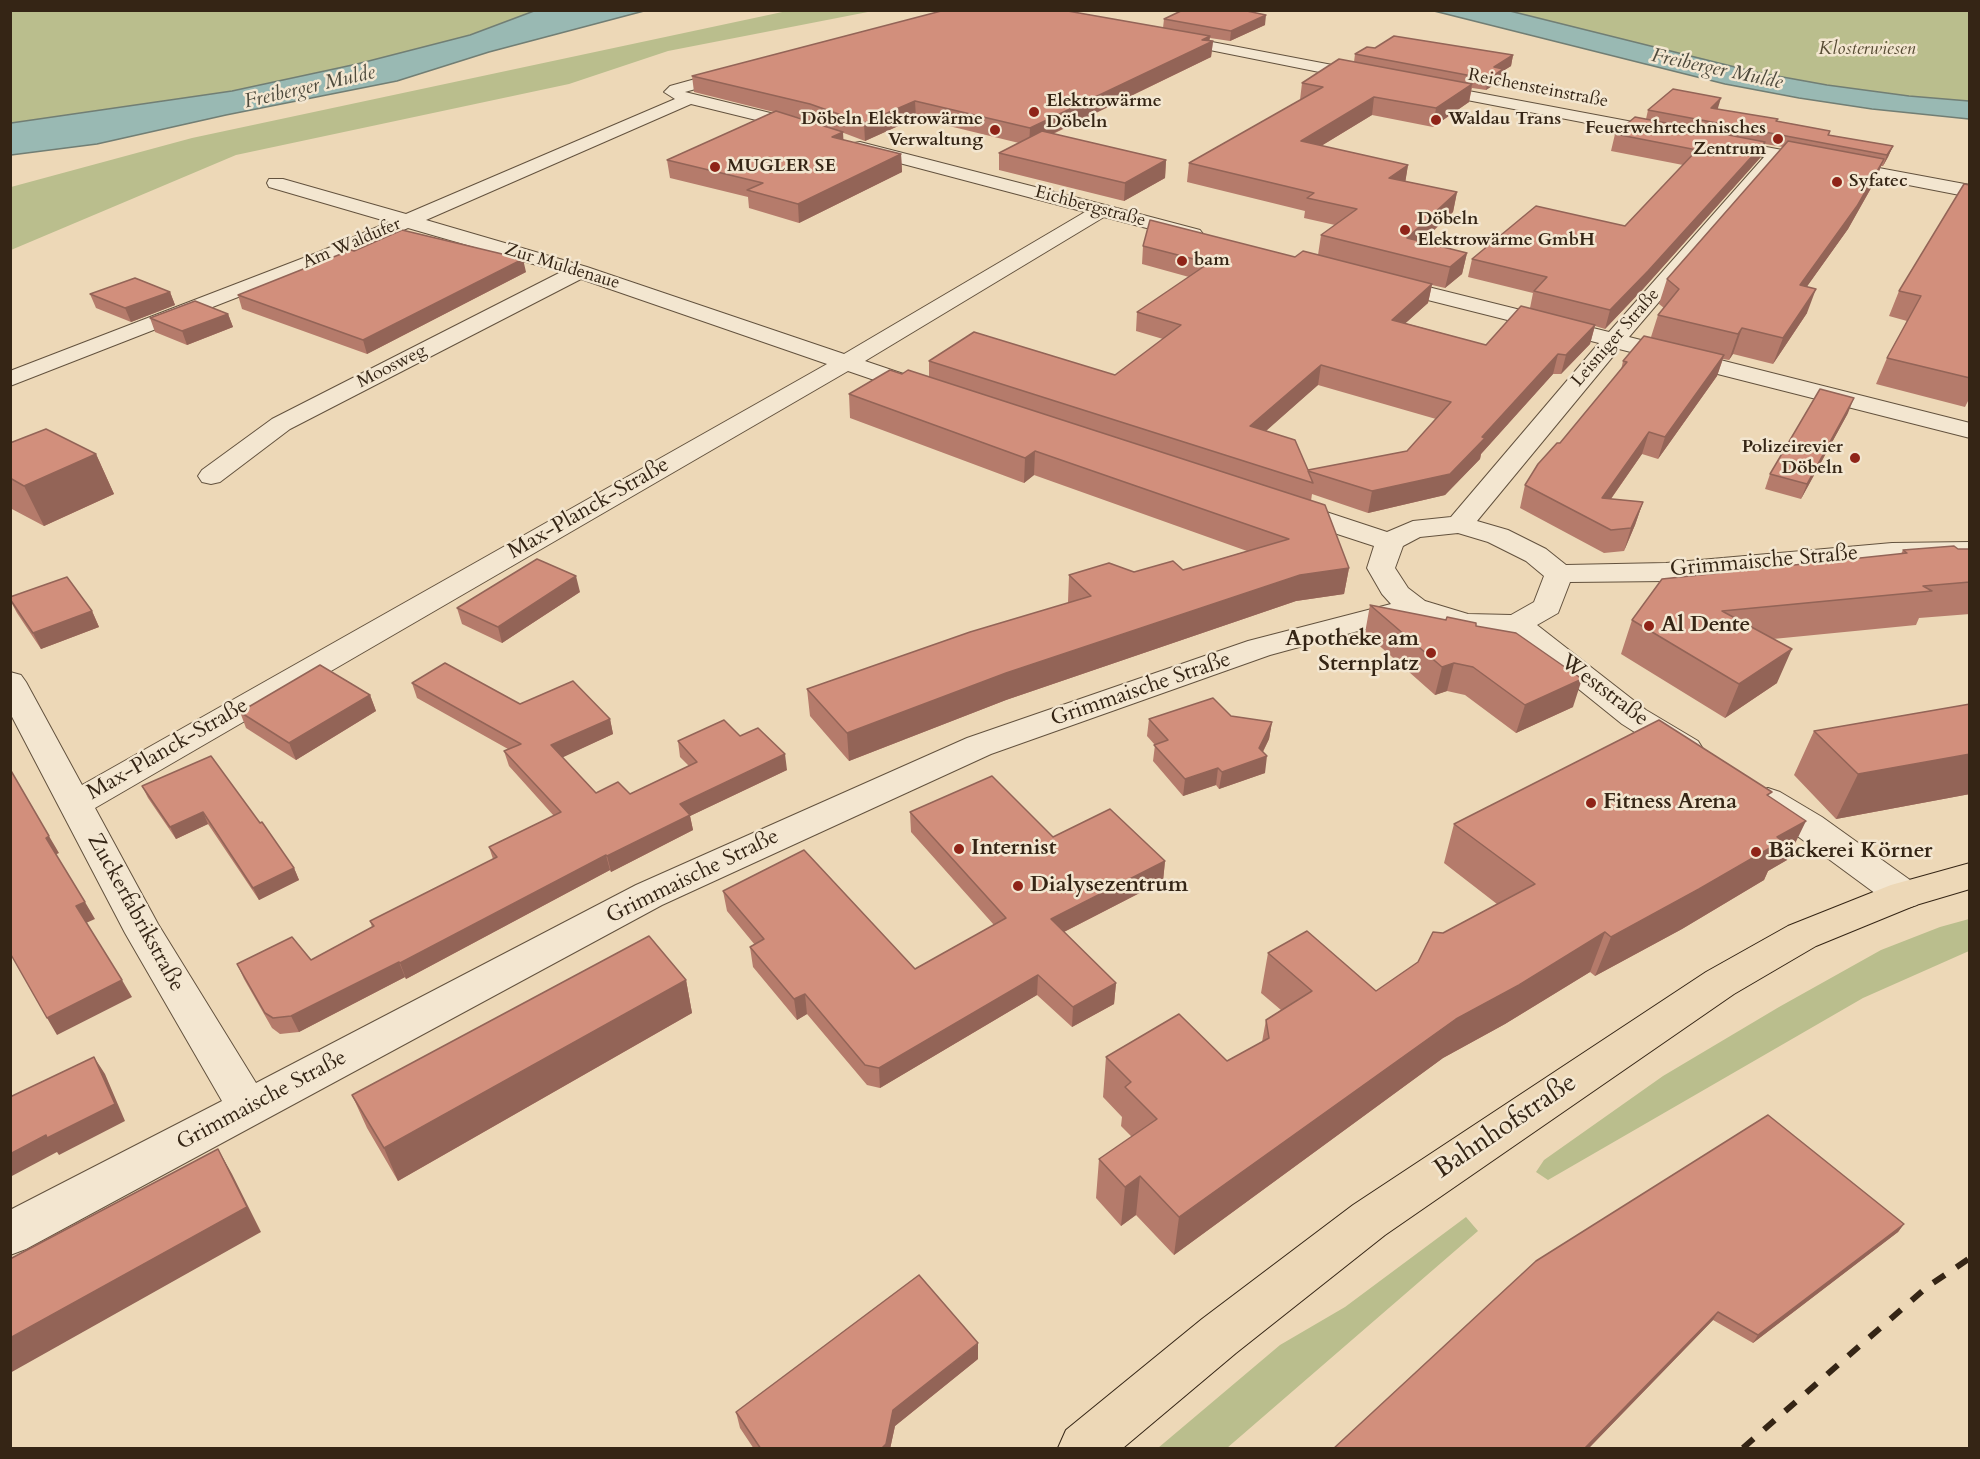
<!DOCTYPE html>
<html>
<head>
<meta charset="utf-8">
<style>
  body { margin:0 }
  #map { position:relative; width:1980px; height:1459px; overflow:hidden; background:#edd8b7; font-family:Cardo,serif }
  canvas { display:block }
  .frame { position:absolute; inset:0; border:12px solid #352515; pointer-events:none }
</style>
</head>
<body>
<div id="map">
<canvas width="1980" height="1459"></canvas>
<div class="frame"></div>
</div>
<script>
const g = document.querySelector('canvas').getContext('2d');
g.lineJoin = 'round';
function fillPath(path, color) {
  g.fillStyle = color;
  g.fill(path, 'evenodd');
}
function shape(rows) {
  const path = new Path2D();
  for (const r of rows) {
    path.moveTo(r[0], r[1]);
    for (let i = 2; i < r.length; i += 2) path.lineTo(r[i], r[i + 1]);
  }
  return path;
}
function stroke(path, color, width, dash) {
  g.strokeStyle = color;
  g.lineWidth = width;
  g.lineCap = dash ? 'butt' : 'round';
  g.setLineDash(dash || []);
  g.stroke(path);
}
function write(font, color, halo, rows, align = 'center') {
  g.font = font + ' Cardo,serif';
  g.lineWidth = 5;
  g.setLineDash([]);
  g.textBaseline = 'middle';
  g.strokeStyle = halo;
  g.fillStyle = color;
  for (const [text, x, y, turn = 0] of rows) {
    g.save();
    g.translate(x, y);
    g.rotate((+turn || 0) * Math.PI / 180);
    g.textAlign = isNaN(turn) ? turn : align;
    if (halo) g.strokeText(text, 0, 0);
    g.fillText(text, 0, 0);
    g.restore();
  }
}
const green = shape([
  [11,11,534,11,470,35,357,64,232,91,11,123],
  [787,11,873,11,668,51,569,84,236,155,11,250,11,187,192,138],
  [1510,11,1969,11,1969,101,1909,96,1827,85,1755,72],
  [1969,919,1969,951,1863,998,1548,1180,1536,1172,1544,1160,1663,1076,1779,1007,1881,950,1940,927],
  [1466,1217,1478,1231,1227,1448,1158,1448,1280,1345,1345,1307]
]);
const water = shape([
  [534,11,644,11,489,52,397,81,226,115,97,144,11,155,11,123,232,91,357,64,470,35,534,11],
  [1434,11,1510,11,1755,72,1827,85,1909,96,1969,101,1969,119,1872,109,1799,98,1725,84,1434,11]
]);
const minor = shape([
  [1170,34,1369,72,1377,77,1369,82,1165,41,1163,38,1170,34],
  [735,68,741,70,743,73,741,76,685,92,811,123,814,127,811,131,805,132,691,104,426,220,587,267,844,354,1085,212,854,151,851,147,854,143,860,142,1109,206,1200,230,1203,234,1200,238,1193,240,1104,217,865,361,933,384,936,389,933,394,924,396,915,394,848,371,95,808,158,924,256,1083,636,885,967,738,1248,641,1391,604,1382,594,1367,568,1374,546,1279,515,1275,509,1279,503,1289,501,1299,503,1387,532,1413,521,1451,517,1599,343,1380,288,1377,283,1380,278,1388,277,1609,332,1764,157,1712,147,1709,143,1712,139,1718,138,1970,185,1970,197,1780,160,1629,337,1970,423,1970,438,1619,349,1477,521,1508,530,1546,549,1566,565,1666,563,1892,543,1970,542,1970,558,1892,559,1666,581,1570,582,1558,613,1537,625,1646,710,1698,741,1703,749,1698,757,1686,760,1674,757,1622,724,1509,633,1466,632,1413,616,1270,655,991,754,662,905,26,1249,10,1255,10,1210,222,1101,125,933,10,713,10,672,21,675,26,682,82,785,827,364,581,279,290,429,220,482,211,484,202,482,198,476,202,470,272,419,561,272,408,228,333,260,10,386,10,371,319,252,389,222,269,187,267,183,269,179,283,179,406,214,675,99,664,92,670,86,735,68],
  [1458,533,1488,542,1526,561,1544,576,1534,602,1511,615,1468,614,1425,601,1408,588,1395,568,1403,546,1420,537,1458,533],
  [1426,83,1670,129,1676,130,1679,134,1676,138,1670,139,1420,91,1418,88,1426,83],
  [1768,788,1780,792,1822,817,1917,885,1923,895,1917,905,1904,909,1891,905,1796,835,1756,808,1751,800,1756,792,1768,788]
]);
const major = shape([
  [1970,863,1970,889,1916,905,1816,946,1734,994,1385,1235,1236,1353,1123,1448,1058,1448,1066,1430,1202,1319,1353,1205,1706,972,1788,926,1891,885,1970,863]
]);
const rail = shape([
  [1743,1448,1927,1287,1970,1258]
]);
const wall = shape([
  [1164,19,1265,25,1230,41,1210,38,1209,41,1213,41,1211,57,1053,134,1166,160,1165,178,1124,201,999,170,999,153,1019,143,916,118,865,141,812,121,792,116,843,140,901,154,902,172,799,223,749,208,748,197,670,178,667,160,774,112,694,92,692,76,1163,28],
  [1375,48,1513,55,1511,66,1503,71,1501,80,1486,90,1472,88,1469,102,1433,127,1372,115,1321,146,1408,165,1405,182,1457,192,1453,212,1422,242,1467,253,1462,274,1445,288,1432,285,1428,303,1405,323,1486,345,1530,308,1533,293,1468,277,1472,259,1625,226,1683,165,1611,151,1615,134,1646,119,1648,110,1718,108,1718,109,1777,121,1830,131,1829,135,1893,146,1888,157,1883,166,1881,166,1875,181,1848,229,1807,286,1807,313,1773,364,1733,354,1729,360,1723,359,1717,376,1658,459,1642,454,1611,499,1643,502,1635,525,1624,551,1604,553,1520,508,1525,485,1621,370,1623,361,1651,337,1658,315,1664,308,1659,304,1667,279,1783,147,1765,144,1760,158,1643,289,1605,329,1595,326,1590,344,1561,374,1553,374,1481,454,1480,459,1445,495,1368,513,1312,494,1311,501,1349,568,1344,594,1296,601,1006,700,849,761,810,716,807,689,1070,603,1068,602,1069,575,1183,570,1247,551,1034,475,1024,483,850,418,849,394,902,374,929,377,929,361,1115,375,1163,339,1136,331,1137,312,1189,277,1142,264,1143,246,1295,257,1318,255,1321,235,1335,225,1304,218,1305,211,1187,182,1189,163,1300,100,1302,83,1354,62,1355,54],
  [1318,385,1436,419,1407,451,1308,470,1265,431],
  [1970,185,1970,397,1965,407,1876,384,1887,358,1907,321,1889,316,1899,291],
  [354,251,526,272,367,354,242,309,238,295],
  [170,292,175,305,131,322,96,308,90,294],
  [228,314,233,327,187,345,155,332,150,318],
  [1848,413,1801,499,1765,489,1770,474],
  [10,443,96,454,114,494,44,526,10,508],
  [1970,549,1970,614,1919,618,1916,625,1773,639,1777,683,1725,718,1621,654,1632,620,1901,554,1903,550],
  [580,592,502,643,462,624,457,608],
  [10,600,92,611,99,627,41,649,17,613],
  [1370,605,1476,626,1573,707,1516,733,1465,695,1447,691,1435,695,1365,633],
  [412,683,520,704,610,719,613,734,562,757,596,793,630,794,689,766,680,757,678,741,740,736,787,770,690,816,693,830,611,872,610,870,406,979,405,977,299,1032,280,1034,272,1028,244,979,237,964,311,960,372,927,370,921,493,859,489,847,554,816,509,766,504,751,508,749,417,698],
  [370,695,376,711,296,760,246,728,240,712],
  [1970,704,1970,794,1836,819,1794,775,1814,731],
  [1231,716,1272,722,1269,739,1263,752,1265,773,1219,789,1216,785,1183,796,1153,761,1155,745,1147,736,1149,719],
  [142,786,260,823,294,868,299,880,259,900,208,824,176,839,148,798],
  [1770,797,1787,860,1768,871,1764,880,1682,929,1595,976,1590,972,1505,1024,1443,1058,1174,1255,1136,1215,1121,1226,1096,1198,1099,1159,1132,1137,1121,1126,1122,1117,1103,1097,1106,1057,1227,1061,1262,1042,1266,1020,1281,1010,1261,993,1268,953,1376,991,1418,962,1443,933,1497,904,1444,863,1454,824],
  [910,812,1053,837,1165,861,1163,881,1064,932,1116,983,1114,1004,1072,1027,1037,995,880,1088,867,1085,807,1014,797,1020,753,967,750,947,755,945,727,911,723,891,915,969,994,925,911,832],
  [686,980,692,1013,398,1181,367,1128,352,1095],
  [1904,1224,1898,1232,1753,1343,1713,1320,1588,1449,1333,1449],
  [978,1359,895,1426,890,1449,754,1449,740,1428,736,1412]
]);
const shadedWall = shape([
  [1266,15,1265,25,1230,41,1231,31],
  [1210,36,1209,43,1213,41,1211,57,1029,145,1030,128],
  [1513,55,1511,66,1503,71,1501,80,1486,90,1488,79,1494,67],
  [1472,84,1469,102,1433,127,1436,108],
  [1374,97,1372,115,1298,160,1301,141],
  [1721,98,1718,108,1708,118,1711,108],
  [915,101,916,118,865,141,864,123],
  [843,132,844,150,832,137],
  [1765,142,1760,158,1643,289,1605,329,1610,310],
  [1893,146,1888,157,1883,166,1887,155],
  [901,154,902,172,799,223,798,204],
  [1884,159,1875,181,1848,229,1791,309,1800,285],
  [1166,160,1165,178,1124,201,1125,183],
  [1408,165,1405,184,1389,178],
  [1457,192,1453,212,1406,256,1407,238],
  [1467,253,1462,274,1445,288,1450,267],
  [523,259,526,272,367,354,363,340],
  [1432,284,1428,303,1388,339,1392,320],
  [1816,289,1807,313,1773,364,1783,338],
  [170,292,175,305,131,322,125,308],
  [228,314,233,327,187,345,182,331],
  [1595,325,1590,344,1561,374,1566,355],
  [1742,328,1733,354,1729,360,1738,334],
  [1558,354,1553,374,1481,454,1480,459,1445,495,1368,513,1372,491,1482,437],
  [1724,355,1717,376,1658,459,1665,437],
  [1321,365,1318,385,1248,447,1250,426],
  [1854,398,1848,413,1801,499,1807,484],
  [1649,432,1642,454,1596,520,1602,498],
  [1035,451,1034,475,1024,483,1025,458],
  [96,454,114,494,44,526,24,486],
  [1643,502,1635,525,1624,551,1631,528],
  [1349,568,1344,594,1296,601,1006,700,849,761,847,733,1006,673,1300,575],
  [576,576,580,592,502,643,498,627],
  [92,611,99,627,41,649,33,633],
  [1792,649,1777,683,1725,718,1739,684],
  [1454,663,1447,691,1435,695,1442,667],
  [1582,679,1573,707,1516,733,1525,705],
  [370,695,376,711,296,760,289,743],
  [610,719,613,734,555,761,551,745],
  [1272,722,1269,739,1259,759,1267,756,1265,773,1219,789,1222,772,1259,748],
  [785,754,787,770,690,816,693,830,611,872,607,856,680,804],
  [1970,754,1970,794,1836,819,1858,774],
  [1218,768,1216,785,1183,796,1185,779],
  [203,812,208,824,176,839,170,827],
  [1806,821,1787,860,1768,871,1764,880,1682,929,1595,976,1611,937,1777,837],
  [49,836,59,853,55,855,46,838],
  [606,855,610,870,406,979,400,963],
  [1165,861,1163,881,1050,939,1051,919],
  [294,868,299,880,259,900,253,888],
  [85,902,95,919,86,923,76,906],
  [1605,932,1590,972,1505,1024,1443,1058,1174,1255,1179,1217,1456,1019],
  [399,962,405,977,299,1032,291,1016],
  [1038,975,1037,995,880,1088,879,1068],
  [122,980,132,997,57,1035,47,1018],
  [686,980,692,1013,398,1181,384,1148],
  [1116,983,1114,1004,1072,1027,1073,1007],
  [805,994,807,1014,797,1020,794,999],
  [94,1057,105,1074,125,1121,59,1155,57,1152,10,1177,10,1154],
  [218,1149,232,1174,261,1232,10,1373,10,1338],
  [1140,1176,1136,1215,1121,1226,1125,1187],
  [1904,1224,1898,1232,1753,1343,1758,1335],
  [1718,1312,1713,1320,1588,1449,1584,1449],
  [978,1343,978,1359,895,1426,890,1449,881,1449,893,1410]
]);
const building = shape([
  [945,10,1062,10,1210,36,1202,40,1213,41,1030,128,915,101,864,123,810,104,692,76,945,10],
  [1183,10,1242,10,1266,15,1231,31,1164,19,1183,10],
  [1394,36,1513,55,1494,67,1503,69,1488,79,1355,54,1367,47,1375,48,1394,36],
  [1339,59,1472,84,1436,108,1374,97,1301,141,1408,165,1389,178,1457,192,1407,238,1467,253,1450,267,1321,235,1357,209,1307,198,1314,193,1189,163,1323,87,1302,83,1339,59],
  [1673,89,1721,98,1711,108,1778,119,1776,121,1830,131,1828,135,1893,146,1887,155,1648,110,1673,89],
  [776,111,843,132,832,137,901,154,798,204,747,190,763,183,667,160,776,111],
  [1635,117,1765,142,1648,271,1610,310,1534,291,1547,277,1472,259,1536,206,1625,226,1697,150,1615,134,1635,117],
  [1042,131,1166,160,1125,183,999,153,1042,131],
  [1788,141,1884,159,1857,206,1800,285,1816,289,1783,338,1742,328,1738,334,1658,315,1679,289,1667,279,1788,141],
  [1964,184,1970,185,1970,378,1887,358,1921,296,1899,291,1964,184],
  [1150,220,1295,257,1303,251,1432,284,1392,320,1486,345,1521,306,1595,325,1566,355,1558,354,1482,437,1485,438,1450,474,1372,491,1308,471,1313,483,929,361,974,332,1115,375,1181,325,1137,312,1209,263,1143,246,1150,220],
  [1321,365,1451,402,1407,451,1308,470,1295,440,1250,426,1321,365],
  [402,230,523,259,363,340,238,295,351,250,354,251,402,230],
  [135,278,170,292,125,308,90,294,135,278],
  [195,301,228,314,182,331,150,318,195,301],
  [1644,336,1724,355,1665,437,1649,432,1602,498,1643,502,1631,528,1611,530,1525,485,1538,464,1557,443,1560,443,1627,362,1623,361,1644,336],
  [890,370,902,374,908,370,1325,505,1349,568,1300,575,1006,673,847,733,807,689,970,632,1091,596,1069,575,1109,563,1134,572,1173,561,1183,570,1289,539,1035,451,1025,458,849,394,890,370],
  [1820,389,1854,398,1807,484,1770,474,1820,389],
  [46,429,96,454,24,486,10,478,10,443,46,429],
  [1954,546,1958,549,1970,549,1970,582,1923,586,1932,591,1722,611,1792,649,1739,684,1632,620,1662,579,1907,553,1903,550,1954,546],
  [537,559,576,576,498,627,457,608,537,559],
  [67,577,92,611,33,633,10,599,10,597,67,577],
  [1370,605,1446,620,1447,617,1476,623,1476,626,1516,633,1582,679,1525,705,1473,667,1454,663,1442,667,1370,605],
  [445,663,520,704,573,681,610,719,551,745,596,793,618,782,630,794,697,762,678,741,724,720,740,736,758,728,785,754,680,804,690,815,607,856,606,855,400,963,399,962,291,1016,273,1018,265,1013,237,964,292,937,311,960,374,926,370,921,497,857,489,847,561,812,504,751,521,744,412,683,445,663],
  [320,665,370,695,289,743,240,712,320,665],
  [1213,698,1231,716,1272,722,1259,748,1267,756,1222,772,1218,768,1185,779,1154,745,1168,740,1149,719,1213,698],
  [1970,704,1970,754,1858,774,1814,731,1970,704],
  [1659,720,1772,792,1767,795,1806,821,1777,837,1782,841,1699,889,1611,937,1605,932,1519,985,1456,1019,1179,1217,1140,1176,1125,1187,1099,1159,1157,1119,1125,1087,1131,1082,1106,1057,1179,1014,1227,1061,1269,1038,1266,1020,1312,991,1268,953,1307,931,1376,991,1418,962,1433,932,1443,933,1535,884,1454,824,1659,720],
  [211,756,260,823,262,822,294,868,253,888,203,812,170,827,142,786,211,756],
  [10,769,49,836,46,838,85,902,76,906,122,980,47,1018,10,953,10,769],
  [992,776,1053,837,1110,809,1165,861,1051,919,1116,983,1073,1007,1038,975,879,1068,865,1065,805,994,794,999,750,947,764,939,723,891,804,850,915,969,1006,918,910,812,992,776],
  [649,936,686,980,384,1148,352,1095,649,936],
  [94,1057,115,1104,47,1138,46,1135,10,1154,10,1097,94,1057],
  [1768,1115,1904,1224,1758,1335,1718,1312,1584,1449,1333,1449,1536,1261,1768,1115],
  [218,1149,247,1207,10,1338,10,1259,218,1149],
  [919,1275,978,1343,893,1410,886,1444,881,1449,761,1449,736,1412,919,1275]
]);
const markers = [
  [1034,112,6,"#8f2418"],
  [1436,120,6,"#8f2418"],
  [995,130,6,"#8f2418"],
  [1778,139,6,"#8f2418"],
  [715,167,6,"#8f2418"],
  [1837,182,6,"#8f2418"],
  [1405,230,6,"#8f2418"],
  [1182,261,6,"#8f2418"],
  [1855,458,6,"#8f2418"],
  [1649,626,6,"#8f2418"],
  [1431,653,6,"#8f2418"],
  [1591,803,6,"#8f2418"],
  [959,849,6,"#8f2418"],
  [1756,852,6,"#8f2418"],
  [1018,886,6,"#8f2418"]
];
const farParknames = [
  ["Klosterwiesen",1867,50]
];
const farStreetnames = [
  ["Reichensteinstraße",1538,89,11],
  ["Eichbergstraße",1090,207,15],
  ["Am Waldufer",352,244,-23],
  ["Zur Muldenaue",562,267,17],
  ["Leisniger Straße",1616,338,-49],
  ["Moosweg",392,367,-27]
];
const farPoinames = [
  ["Elektrowärme",1046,102],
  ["Döbeln",1046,123],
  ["Döbeln Elektrowärme",983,120,"right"],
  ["Verwaltung",983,141,"right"],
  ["Waldau Trans",1448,120],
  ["Feuerwehrtechnisches",1766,129,"right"],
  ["Zentrum",1766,150,"right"],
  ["MUGLER SE",727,167],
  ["Syfatec",1849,182],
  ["Döbeln",1417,220],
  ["Elektrowärme GmbH",1417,241],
  ["bam",1194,261],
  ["Polizeirevier",1843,448,"right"],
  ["Döbeln",1843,469,"right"]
];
const farWaternames = [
  ["Freiberger Mulde",1717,70,12],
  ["Freiberger Mulde",310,88,-13]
];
const streetNames = [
  ["Max-Planck-Straße",589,509,-30],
  ["Grimmaische Straße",1764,562,-5],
  ["Grimmaische Straße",1141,690,-19],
  ["Weststraße",1604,691,37],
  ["Max-Planck-Straße",168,750,-30],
  ["Grimmaische Straße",693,877,-26],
  ["Zuckerfabrikstraße",135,913,61],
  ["Grimmaische Straße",262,1101,-28]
];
const poiNames = [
  ["Al Dente",1661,626],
  ["Apotheke am",1419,640,"right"],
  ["Sternplatz",1419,665,"right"],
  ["Fitness Arena",1603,803],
  ["Internist",971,849],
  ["Bäckerei Körner",1768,852],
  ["Dialysezentrum",1030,886]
];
const nearStreetnames = [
  ["Bahnhofstraße",1506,1127,-34]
];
fillPath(green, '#babe8d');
fillPath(water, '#99b9b3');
stroke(water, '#717e74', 1.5);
stroke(minor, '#63523e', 2);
stroke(major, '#352515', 2);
fillPath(minor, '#f3e6d0');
fillPath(major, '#edd8b7');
stroke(rail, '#352515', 6, [14, 14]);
fillPath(wall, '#b57b6b');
fillPath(shadedWall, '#936457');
fillPath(building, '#d28f7c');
stroke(building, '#936457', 1.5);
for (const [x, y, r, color] of markers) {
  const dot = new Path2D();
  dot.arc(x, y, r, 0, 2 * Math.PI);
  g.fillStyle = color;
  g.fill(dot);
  stroke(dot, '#f3e6d0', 2);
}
write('italic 18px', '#564b33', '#f3e6d0', farParknames);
write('18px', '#352515', '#f3e6d0', farStreetnames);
write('bold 18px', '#352515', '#f3e6d0', farPoinames, 'left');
write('italic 20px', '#4e4a3c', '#f3e6d0', farWaternames);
write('22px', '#352515', '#f3e6d0', streetNames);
write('bold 22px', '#352515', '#f3e6d0', poiNames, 'left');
write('27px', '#352515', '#f3e6d0', nearStreetnames);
</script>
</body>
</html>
